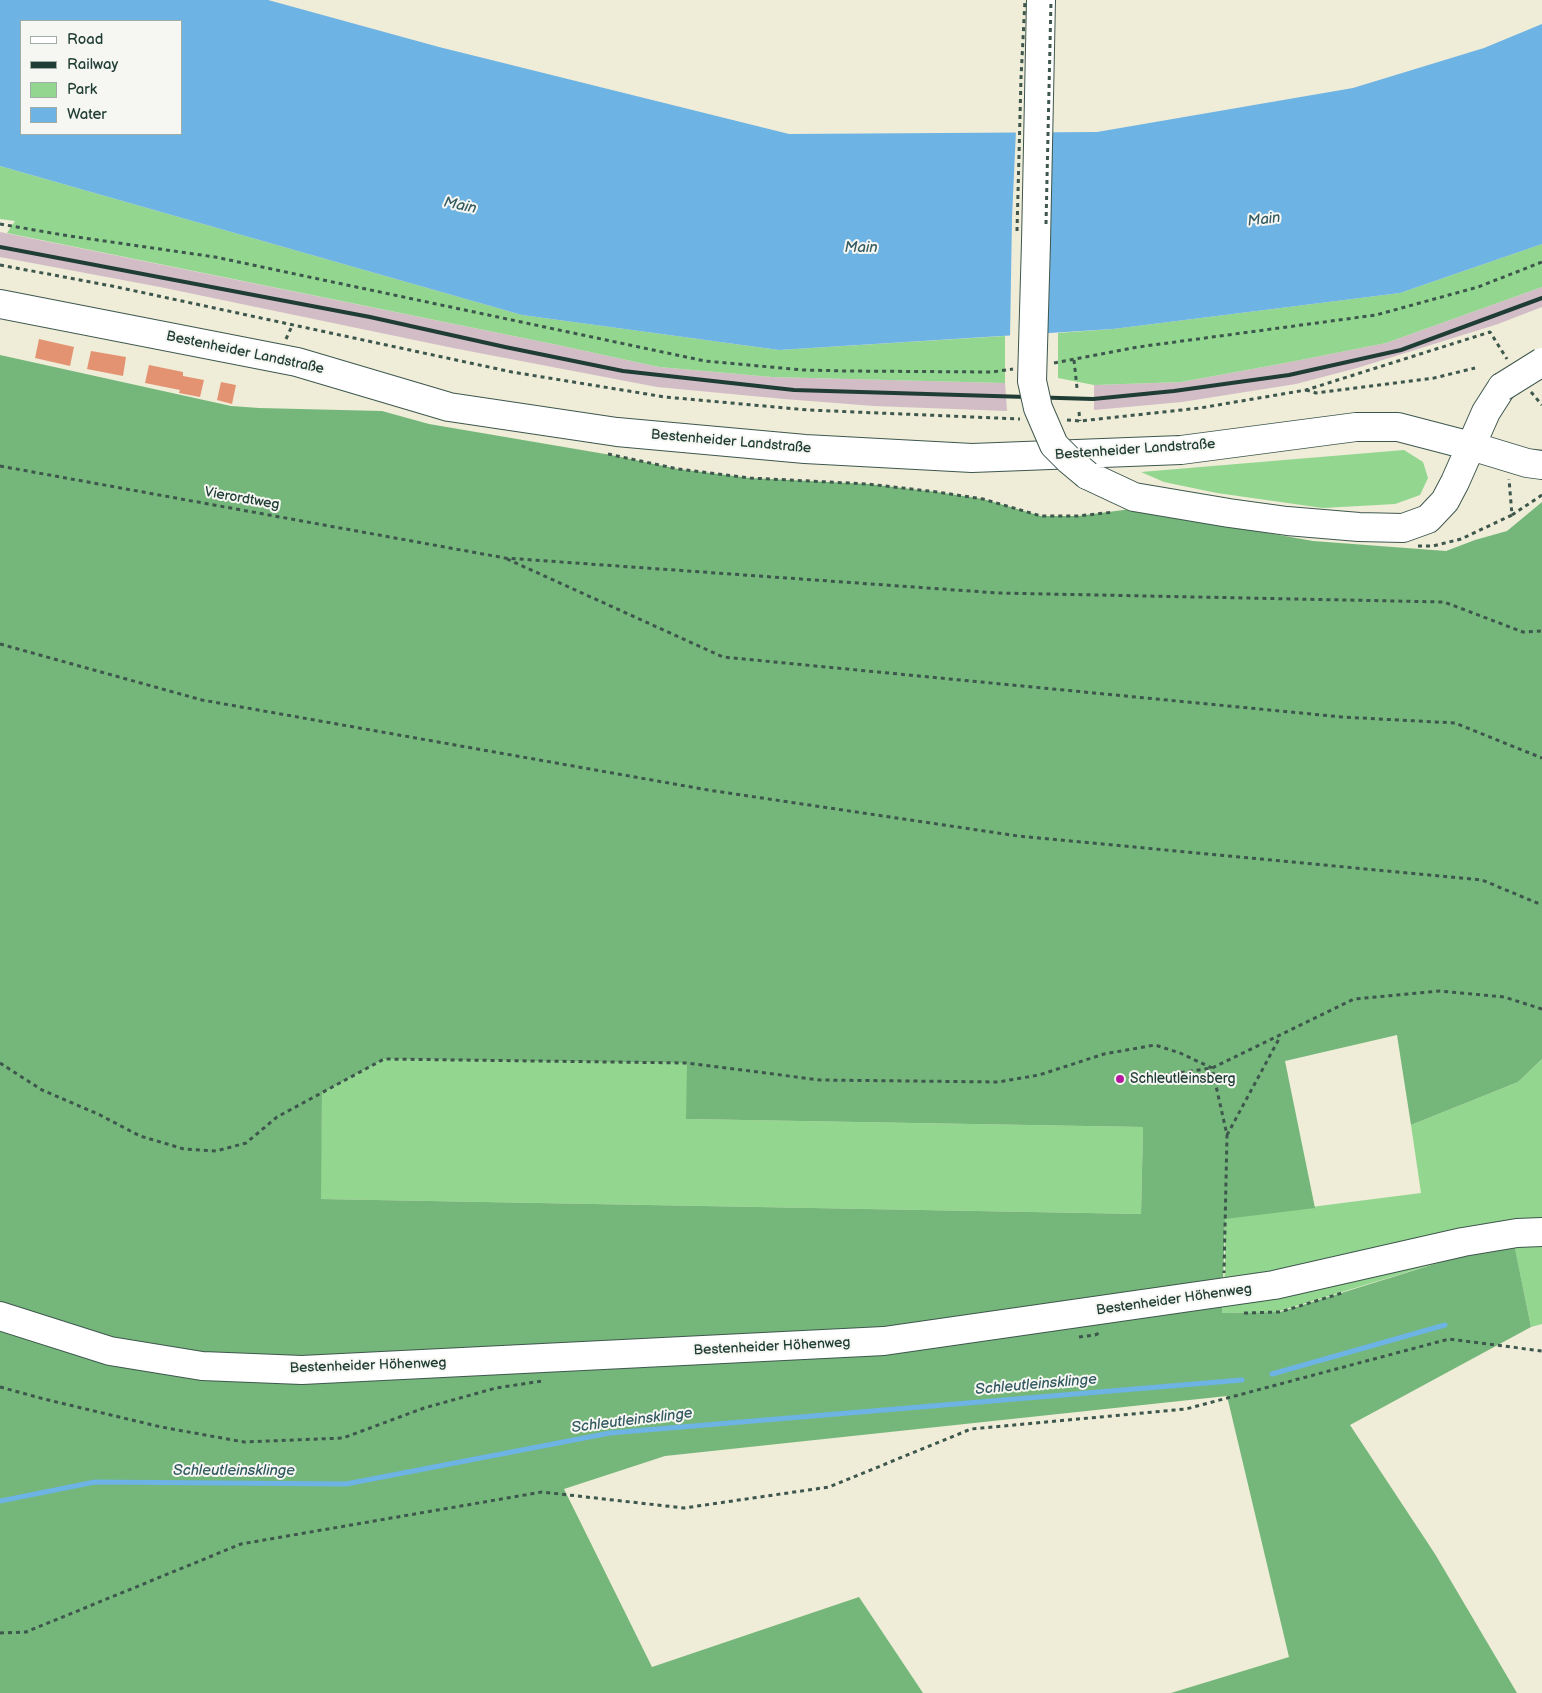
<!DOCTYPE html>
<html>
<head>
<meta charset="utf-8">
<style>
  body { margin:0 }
  #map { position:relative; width:1542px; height:1693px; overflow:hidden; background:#efecd8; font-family:"Balsamiq Sans",sans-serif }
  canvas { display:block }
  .legend { position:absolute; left:20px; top:20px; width:162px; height:115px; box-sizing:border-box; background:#f6f6f2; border:1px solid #a0aca6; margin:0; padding:6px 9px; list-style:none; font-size:15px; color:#1f3d34 }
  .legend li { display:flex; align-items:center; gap:10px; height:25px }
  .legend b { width:25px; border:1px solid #a0aca6 }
</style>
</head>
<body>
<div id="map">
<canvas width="1542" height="1693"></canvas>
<ul class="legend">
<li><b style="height:6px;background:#fff"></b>Road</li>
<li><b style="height:6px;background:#1f3d34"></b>Railway</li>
<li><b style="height:14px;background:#92d68f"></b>Park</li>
<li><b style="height:14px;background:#6db3e3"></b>Water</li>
</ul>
</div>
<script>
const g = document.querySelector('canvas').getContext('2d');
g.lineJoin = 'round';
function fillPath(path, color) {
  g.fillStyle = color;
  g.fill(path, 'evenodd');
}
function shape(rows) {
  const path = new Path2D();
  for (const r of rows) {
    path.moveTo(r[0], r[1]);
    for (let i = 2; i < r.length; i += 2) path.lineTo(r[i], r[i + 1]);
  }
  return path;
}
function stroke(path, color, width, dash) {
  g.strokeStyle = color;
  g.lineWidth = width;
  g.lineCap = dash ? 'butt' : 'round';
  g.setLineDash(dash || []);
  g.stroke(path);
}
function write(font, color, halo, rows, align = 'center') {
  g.font = font + ' "Balsamiq Sans",sans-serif';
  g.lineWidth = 4;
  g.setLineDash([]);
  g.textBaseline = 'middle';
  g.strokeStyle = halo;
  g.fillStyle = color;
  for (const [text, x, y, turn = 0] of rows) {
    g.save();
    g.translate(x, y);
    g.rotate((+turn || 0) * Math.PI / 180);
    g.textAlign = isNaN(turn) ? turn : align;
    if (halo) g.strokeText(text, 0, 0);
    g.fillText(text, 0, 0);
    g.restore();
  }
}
const industrial = shape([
  [0,232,558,345,659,367,772,377,1005,383,1007,411,874,406,784,399,657,387,453,348,160,287,0,257],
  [1542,287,1542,307,1498,324,1357,368,1296,384,1182,402,1094,410,1094,385,1181,382,1285,363,1386,343]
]);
const green = shape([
  [0,166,522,315,779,350,1005,336,1005,383,772,377,659,367,558,345,7,233,15,221,0,219],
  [1542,244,1542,287,1386,343,1285,363,1181,382,1094,385,1058,378,1058,333,1113,329,1400,293],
  [1404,450,1423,462,1428,478,1420,495,1395,504,1323,508,1217,493,1164,482,1141,472],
  [384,1059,687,1063,687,1119,1143,1127,1141,1214,320,1199,322,1093],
  [1542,1059,1542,1324,1531,1327,1512,1235,1457,1257,1276,1312,1222,1313,1225,1269,1225,1218,1421,1193,1411,1125,1518,1082]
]);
const forest = shape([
  [0,355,231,406,259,408,382,411,429,424,611,455,678,469,750,478,868,484,937,492,983,499,1041,516,1078,516,1131,509,1313,541,1446,551,1475,540,1507,531,1542,502,1542,1059,1518,1082,1411,1125,1397,1035,1285,1061,1315,1208,1225,1219,1222,1313,1280,1312,1457,1257,1512,1234,1531,1327,1350,1425,1435,1554,1517,1693,1171,1693,1289,1657,1227,1396,665,1456,564,1489,652,1667,859,1597,923,1693,0,1693],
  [384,1059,687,1063,686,1119,1143,1127,1141,1214,321,1199,322,1093]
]);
const water = shape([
  [0,0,268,0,439,47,789,134,1097,132,1353,88,1484,48,1542,24,1542,244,1400,293,1113,329,779,350,522,315,0,166],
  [21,21,181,21,181,134,21,134]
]);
const pier = shape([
  [1016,130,1051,130,1046,336,1010,338,1012,218]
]);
const stream = shape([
  [1272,1374,1445,1325],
  [0,1501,95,1482,346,1484,610,1433,1242,1380]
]);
const building = shape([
  [39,339,74,347,70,366,35,358],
  [91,351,126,357,123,376,87,369],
  [149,365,183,372,183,376,204,380,200,397,179,393,180,390,145,383],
  [221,382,236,385,232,404,217,400]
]);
const path = shape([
  [0,224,63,235,215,257,705,361,803,370,847,371,992,372,1013,369],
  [0,265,112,286,512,372,665,397,808,410,1020,419],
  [286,339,292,326],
  [1074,360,1077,388],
  [1054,363,1138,347,1376,315,1478,287,1542,262],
  [1306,390,1316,393,1434,378,1475,368],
  [1531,392,1542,405],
  [1079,412,1080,421],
  [1067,420,1080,421,1200,408,1306,390,1490,332,1507,359],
  [608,454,678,469,750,478,868,484,937,492,983,499,1041,516,1078,516,1114,512],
  [0,466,505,558,998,593,1444,602,1523,632,1542,631],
  [1512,515,1542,495],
  [1418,546,1433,546,1461,539,1512,515,1509,479],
  [507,559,723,657,1342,717,1455,723,1542,758],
  [0,644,202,700,708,790,1018,836,1482,880,1542,905],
  [0,1063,42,1090,100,1115,140,1136,184,1149,216,1151,246,1143,277,1117,384,1059,687,1063,820,1080,998,1082,1039,1075,1104,1054,1155,1045,1180,1053,1212,1068,1227,1135,1224,1273],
  [1157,1076,1212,1068,1354,999,1440,991,1504,997,1542,1009],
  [1227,1135,1280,1037],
  [1244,1313,1280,1312,1342,1293],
  [1079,1337,1095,1335,1102,1332],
  [0,1387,44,1399,161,1427,244,1442,343,1438,424,1408,496,1388,542,1381],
  [0,1633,26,1632,241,1544,542,1492,684,1508,829,1487,971,1429,1186,1409,1449,1339,1542,1351]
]);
const secondary = shape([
  [1036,242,1041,0],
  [0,304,297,362,449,407,617,432,805,449,972,458,1181,450,1356,427,1398,427,1471,446,1527,463,1542,465],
  [1087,475,1134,497,1229,513,1287,521,1359,527,1403,528,1428,519,1445,501,1455,482,1486,412,1502,387],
  [0,1316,110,1351,202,1366,302,1370,884,1341,1274,1285,1463,1242,1517,1233,1542,1232]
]);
const rail = shape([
  [0,247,370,317,505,347,623,371,794,390,1093,399,1174,391,1289,375,1401,350,1542,298]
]);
const pathBridge = shape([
  [1046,224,1051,0],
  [1017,231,1021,78,1025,0]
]);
const secondaryBridge = shape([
  [1036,242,1032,381,1038,408,1054,445,1069,460,1087,475],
  [1502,387,1542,362]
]);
const markers = [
  [1120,1079,5,"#b5179e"]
];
const streetNames = [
  ["Bestenheider Landstraße",245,353,12],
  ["Bestenheider Landstraße",731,442,5],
  ["Bestenheider Landstraße",1135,450,-4],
  ["Vierordtweg",242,499,10],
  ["Bestenheider Höhenweg",1174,1300,-8],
  ["Bestenheider Höhenweg",772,1347,-3],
  ["Bestenheider Höhenweg",368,1366,-2]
];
const poiNames = [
  ["Schleutleinsberg",1130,1079]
];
const waterNames = [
  ["Main",460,206,12],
  ["Main",1264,220,-7],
  ["Main",861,248],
  ["Schleutleinsklinge",1036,1385,-5],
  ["Schleutleinsklinge",632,1421,-7],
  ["Schleutleinsklinge",234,1471]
];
fillPath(industrial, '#d2bdc6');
fillPath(green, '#92d68f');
fillPath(forest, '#75b77a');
fillPath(water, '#6db3e3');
fillPath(pier, '#efecd8');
stroke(stream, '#6db3e3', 5);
fillPath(building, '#e39371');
stroke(secondary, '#3e574d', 30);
stroke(path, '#3e574d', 3, [4, 4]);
stroke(secondary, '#fff', 28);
stroke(rail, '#1f3d34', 4);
stroke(secondaryBridge, '#3e574d', 30, []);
stroke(pathBridge, '#3e574d', 3, [4, 4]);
stroke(secondaryBridge, '#fff', 28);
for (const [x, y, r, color] of markers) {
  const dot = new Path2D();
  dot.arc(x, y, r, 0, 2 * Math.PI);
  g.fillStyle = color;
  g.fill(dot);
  stroke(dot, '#f6f6f2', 2);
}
write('14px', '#1f3d34', '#f6f6f2', streetNames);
write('14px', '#1f3d34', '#f6f6f2', poiNames, 'left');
write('italic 15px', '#325a60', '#f6f6f2', waterNames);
</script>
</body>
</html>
